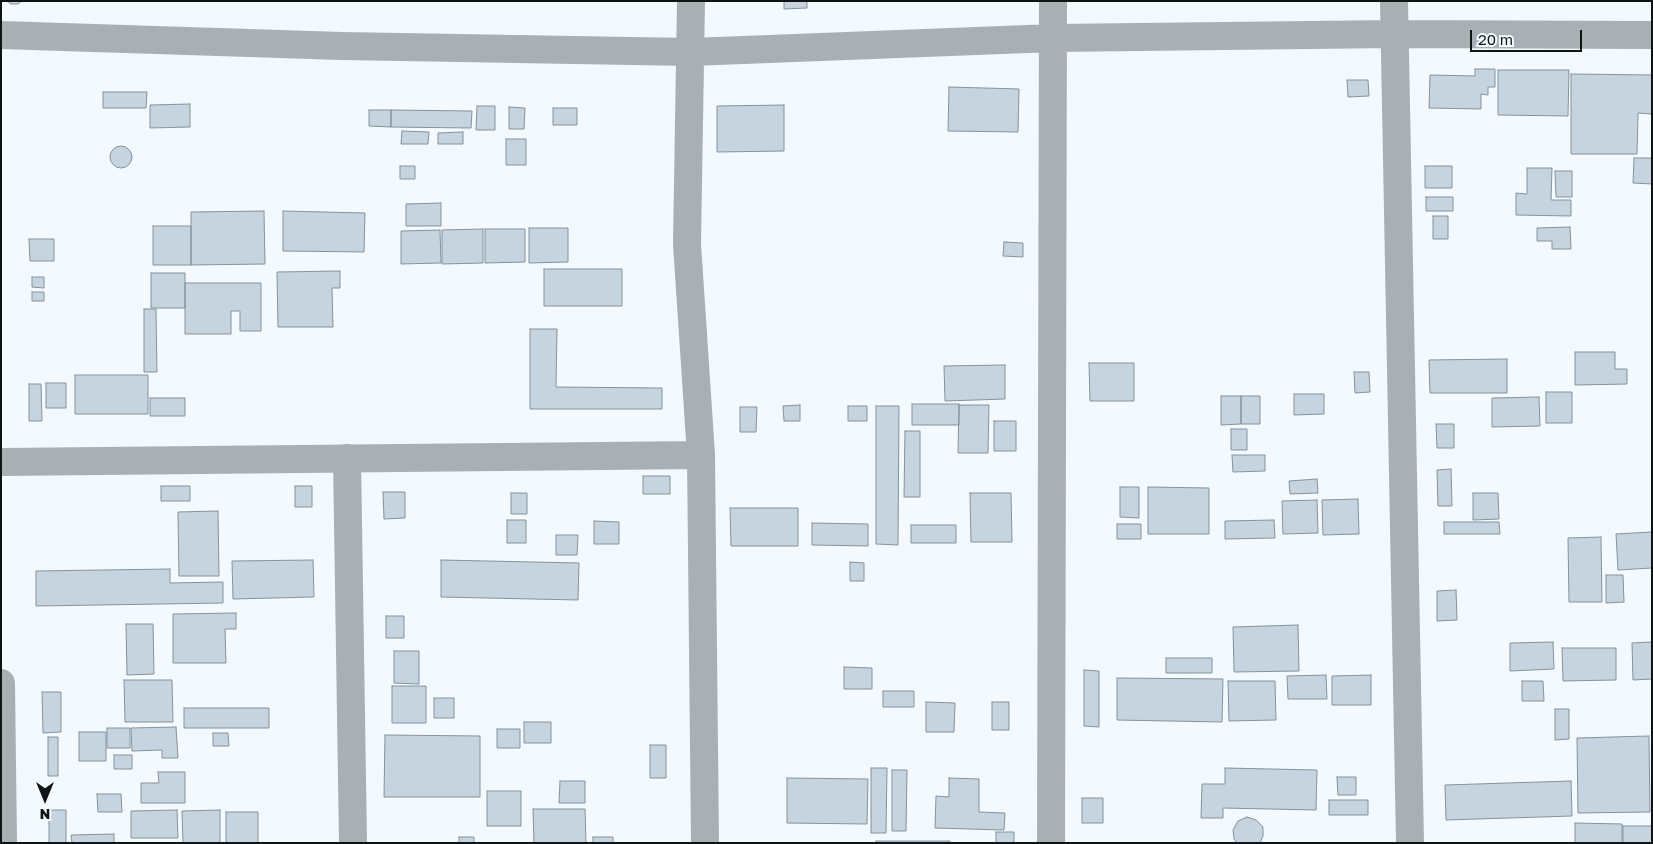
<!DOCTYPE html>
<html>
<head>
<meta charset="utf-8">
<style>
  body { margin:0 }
  #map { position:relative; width:1653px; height:844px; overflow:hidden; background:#f3f9fd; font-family:"Golos Text",sans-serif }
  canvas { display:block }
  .frame { position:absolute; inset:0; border:2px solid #0e1316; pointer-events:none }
  .north { position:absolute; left:20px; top:774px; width:50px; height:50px; -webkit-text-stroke:4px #f3f9fd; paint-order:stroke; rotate:180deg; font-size:14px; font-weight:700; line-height:20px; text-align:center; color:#0e1316 }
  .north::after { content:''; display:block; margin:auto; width:18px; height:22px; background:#0e1316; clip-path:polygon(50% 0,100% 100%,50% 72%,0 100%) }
  .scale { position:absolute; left:1470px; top:30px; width:112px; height:22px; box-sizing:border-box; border:2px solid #0e1316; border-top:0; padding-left:6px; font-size:15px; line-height:18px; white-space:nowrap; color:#0e1316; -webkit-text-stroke:4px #f3f9fd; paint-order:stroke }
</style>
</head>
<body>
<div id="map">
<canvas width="1653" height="844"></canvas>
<div class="frame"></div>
<div class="north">N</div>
<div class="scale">20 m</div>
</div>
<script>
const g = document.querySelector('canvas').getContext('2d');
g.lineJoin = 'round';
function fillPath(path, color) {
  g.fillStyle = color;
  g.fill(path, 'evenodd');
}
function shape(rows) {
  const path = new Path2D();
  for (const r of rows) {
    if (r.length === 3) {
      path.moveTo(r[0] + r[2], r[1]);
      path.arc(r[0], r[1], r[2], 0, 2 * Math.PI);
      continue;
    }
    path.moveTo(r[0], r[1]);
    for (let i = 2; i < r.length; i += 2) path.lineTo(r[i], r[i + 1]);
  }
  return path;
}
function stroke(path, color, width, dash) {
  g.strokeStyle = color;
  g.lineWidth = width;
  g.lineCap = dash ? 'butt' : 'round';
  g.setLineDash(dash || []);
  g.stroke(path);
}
const building = shape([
  [7,1,22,1,18,4,11,4,7,1],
  [784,1,807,1,807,8,784,9,784,1],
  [1475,69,1495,69,1495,87,1488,87,1488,95,1481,94,1481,109,1429,108,1430,75,1475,76,1475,69],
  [1498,70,1569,70,1568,116,1498,115,1498,70],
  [1571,74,1652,75,1652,114,1638,113,1637,154,1571,154,1571,74],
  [1347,80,1368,80,1369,96,1348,97,1347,80],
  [949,87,1019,89,1018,132,948,131,949,87],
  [103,92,147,92,146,108,103,108,103,92],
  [190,104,190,127,150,128,150,105,190,104],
  [784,105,784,151,717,152,717,106,784,105],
  [477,106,495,106,495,130,476,130,477,106],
  [509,107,525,108,524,129,509,129,509,107],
  [553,108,577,108,577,125,553,125,553,108],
  [369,110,391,110,391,127,369,126,369,110],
  [391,110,472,111,471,128,391,127,391,110],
  [402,131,429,132,428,144,401,144,402,131],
  [463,132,463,144,438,144,438,133,463,132],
  [506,139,526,139,526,165,506,165,506,139],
  [121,157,11],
  [1634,158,1652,158,1652,184,1633,183,1634,158],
  [400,166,415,166,415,179,400,179,400,166],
  [1425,166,1452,166,1452,188,1425,188,1425,166],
  [1527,168,1552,168,1551,200,1571,200,1571,216,1516,215,1516,193,1527,194,1527,168],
  [1555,171,1572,171,1572,197,1556,197,1555,171],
  [1426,197,1453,197,1453,211,1426,211,1426,197],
  [441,203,441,226,406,226,406,204,441,203],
  [264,211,265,264,191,265,191,212,264,211],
  [283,211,365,213,364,252,283,251,283,211],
  [1433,216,1448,216,1448,239,1433,239,1433,216],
  [153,226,191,226,191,265,153,265,153,226],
  [1570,227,1571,249,1552,249,1552,241,1537,241,1537,228,1570,227],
  [529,228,568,228,568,262,529,263,529,228],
  [483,229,483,263,442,264,442,230,483,229],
  [485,229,525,229,525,262,485,263,485,229],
  [440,230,441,263,401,264,401,231,440,230],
  [29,239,54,239,54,261,30,261,29,239],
  [1004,242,1023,243,1023,257,1003,256,1004,242],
  [544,269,622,269,622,306,544,306,544,269],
  [340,271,340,288,332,288,333,327,278,327,277,272,340,271],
  [151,273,185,273,185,308,151,308,151,273],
  [32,277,44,277,44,288,32,287,32,277],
  [185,283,261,283,261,331,240,331,240,311,231,311,231,334,185,334,185,283],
  [32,292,44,292,44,301,32,301,32,292],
  [144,309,156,309,157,372,144,372,144,309],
  [530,329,557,329,556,387,662,388,662,409,530,409,530,329],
  [1575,352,1615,352,1615,369,1627,369,1627,384,1575,385,1575,352],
  [1507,359,1507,393,1430,393,1429,360,1507,359],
  [1089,363,1134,363,1134,401,1090,401,1089,363],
  [1005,365,1005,399,945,401,944,366,1005,365],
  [1354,372,1369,372,1370,392,1355,393,1354,372],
  [75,375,148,375,148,414,75,414,75,375],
  [46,383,66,383,66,408,46,408,46,383],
  [29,384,41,384,42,421,29,421,29,384],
  [1546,392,1572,392,1572,423,1546,423,1546,392],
  [1294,394,1324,394,1324,414,1294,415,1294,394],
  [1221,396,1241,396,1241,424,1221,425,1221,396],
  [1241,396,1260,396,1260,424,1241,424,1241,396],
  [1539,397,1540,426,1492,427,1492,398,1539,397],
  [150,398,185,398,185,416,150,416,150,398],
  [912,404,959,404,959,425,912,425,912,404],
  [800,405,800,421,784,421,783,406,800,405],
  [959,405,989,405,988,453,958,453,959,405],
  [848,406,867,406,867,421,848,421,848,406],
  [876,406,899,406,898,545,876,544,876,406],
  [740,407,757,407,756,432,740,432,740,407],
  [994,421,1016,421,1016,451,994,451,994,421],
  [1436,424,1454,424,1454,448,1437,448,1436,424],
  [1231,429,1247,429,1247,450,1231,450,1231,429],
  [905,431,920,431,920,497,904,497,905,431],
  [1232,455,1265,455,1265,471,1233,472,1232,455],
  [1451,469,1452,506,1438,506,1437,470,1451,469],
  [643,476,670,476,670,494,643,494,643,476],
  [1317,479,1318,493,1290,494,1289,481,1317,479],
  [161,486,190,486,190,501,161,501,161,486],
  [295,486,312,486,312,507,295,507,295,486],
  [1120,487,1139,487,1139,518,1120,517,1120,487],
  [1148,487,1209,488,1209,534,1148,534,1148,487],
  [383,492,405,492,405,518,384,519,383,492],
  [511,493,527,493,527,514,511,514,511,493],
  [970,493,1011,493,1012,542,971,542,970,493],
  [1473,493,1498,493,1499,519,1473,520,1473,493],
  [1358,499,1359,534,1323,535,1322,500,1358,499],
  [1317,500,1318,533,1283,534,1282,501,1317,500],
  [730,508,798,508,798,546,731,546,730,508],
  [218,511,219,576,179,576,178,512,218,511],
  [507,520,526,520,526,543,507,543,507,520],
  [1274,520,1275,538,1225,539,1225,521,1274,520],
  [594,521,619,522,619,544,594,544,594,521],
  [1444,522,1499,522,1500,534,1444,534,1444,522],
  [812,523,868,524,868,546,812,545,812,523],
  [1117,524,1141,524,1141,539,1117,539,1117,524],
  [911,525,956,525,956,543,911,543,911,525],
  [1652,532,1652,568,1618,570,1616,534,1652,532],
  [556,535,578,535,577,555,556,555,556,535],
  [1601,537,1602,602,1569,602,1568,538,1601,537],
  [313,560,314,597,233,599,232,561,313,560],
  [441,560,579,563,578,600,441,597,441,560],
  [850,562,864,563,864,581,850,581,850,562],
  [170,569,170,583,223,582,223,603,36,606,36,571,170,569],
  [1606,575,1623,575,1624,602,1606,603,1606,575],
  [1456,590,1457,620,1437,621,1437,591,1456,590],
  [236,613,236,629,225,629,226,663,173,663,173,614,236,613],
  [386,616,404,616,404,638,386,638,386,616],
  [126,624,153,624,154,674,127,675,126,624],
  [1298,625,1299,671,1234,672,1233,627,1298,625],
  [1553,642,1554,669,1510,671,1510,643,1553,642],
  [1652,642,1652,679,1633,680,1632,643,1652,642],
  [1562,648,1616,648,1616,680,1563,681,1562,648],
  [394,651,419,651,419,684,394,683,394,651],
  [1166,658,1212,658,1212,673,1166,673,1166,658],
  [844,667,872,668,872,689,844,689,844,667],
  [1084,670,1099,671,1099,727,1084,726,1084,670],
  [1326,675,1327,699,1288,699,1287,676,1326,675],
  [1371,675,1371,705,1332,705,1332,676,1371,675],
  [1117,678,1223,679,1222,722,1117,720,1117,678],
  [124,680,172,680,173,722,125,722,124,680],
  [1228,681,1275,681,1276,720,1229,721,1228,681],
  [1522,681,1543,681,1544,701,1522,701,1522,681],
  [392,686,426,686,426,723,392,723,392,686],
  [883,691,914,691,914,707,883,707,883,691],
  [42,692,61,692,61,732,43,733,42,692],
  [434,698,454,698,454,718,434,718,434,698],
  [926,702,955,703,954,732,926,732,926,702],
  [992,702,1009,702,1009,730,992,730,992,702],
  [184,708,269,708,269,728,184,728,184,708],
  [1555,709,1569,709,1569,739,1555,740,1555,709],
  [524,722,551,722,551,743,524,743,524,722],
  [176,727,178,758,162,758,162,750,132,751,131,728,176,727],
  [107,728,130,728,130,748,107,748,107,728],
  [497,729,520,729,520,748,497,748,497,729],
  [79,732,106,732,106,761,79,761,79,732],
  [213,733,228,733,229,746,213,746,213,733],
  [385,735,480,736,480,797,384,797,385,735],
  [1649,736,1650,812,1578,813,1577,738,1649,736],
  [48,737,58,737,58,776,48,776,48,737],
  [650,745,666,745,666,778,650,778,650,745],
  [114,755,132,755,132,769,114,769,114,755],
  [871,768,887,768,886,833,871,833,871,768],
  [1225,768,1317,770,1316,810,1223,808,1223,818,1201,818,1202,784,1225,784,1225,768],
  [892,770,907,770,906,831,892,831,892,770],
  [158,772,185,772,185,803,141,803,141,783,159,783,158,772],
  [1337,777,1356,777,1356,795,1338,795,1337,777],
  [787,778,868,779,867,824,787,823,787,778],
  [949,778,979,779,979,812,1005,813,1004,830,935,828,936,796,949,797,949,778],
  [560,781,585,781,585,803,559,803,560,781],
  [1571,781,1572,816,1446,820,1445,785,1571,781],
  [487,791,521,791,521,826,487,826,487,791],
  [97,794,121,794,122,812,98,812,97,794],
  [1082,798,1103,798,1103,823,1082,823,1082,798],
  [1329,800,1368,800,1368,815,1329,815,1329,800],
  [533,809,585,809,586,843,534,843,533,809],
  [49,810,66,810,66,843,49,843,49,810],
  [177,810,178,838,131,838,131,811,177,810],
  [220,810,220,843,183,843,182,811,220,810],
  [226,812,258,812,258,843,226,843,226,812],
  [1247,817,1256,820,1263,827,1263,836,1260,843,1237,843,1234,839,1233,830,1238,821,1247,817],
  [1575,823,1622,824,1622,843,1575,843,1575,823],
  [1623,826,1652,826,1652,843,1623,843,1623,826],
  [996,832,1014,832,1014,843,996,843,996,832],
  [114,834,114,843,72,843,71,835,114,834],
  [459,837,474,837,474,843,459,843,459,837],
  [593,837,613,837,613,843,593,843,593,837],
  [876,841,950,841,950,843,876,843,876,841]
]);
const street = shape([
  [691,1,687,244,701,455,705,843],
  [1394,1,1410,843],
  [1,35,342,46,691,52,1054,38,1394,34,1652,35],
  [347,458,353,843],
  [1,462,701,455],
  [1,683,3,843],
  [1051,843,1053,1]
]);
fillPath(building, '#c5d4de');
stroke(building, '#84929b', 1);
stroke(street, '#a9b0b4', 28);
</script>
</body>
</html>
